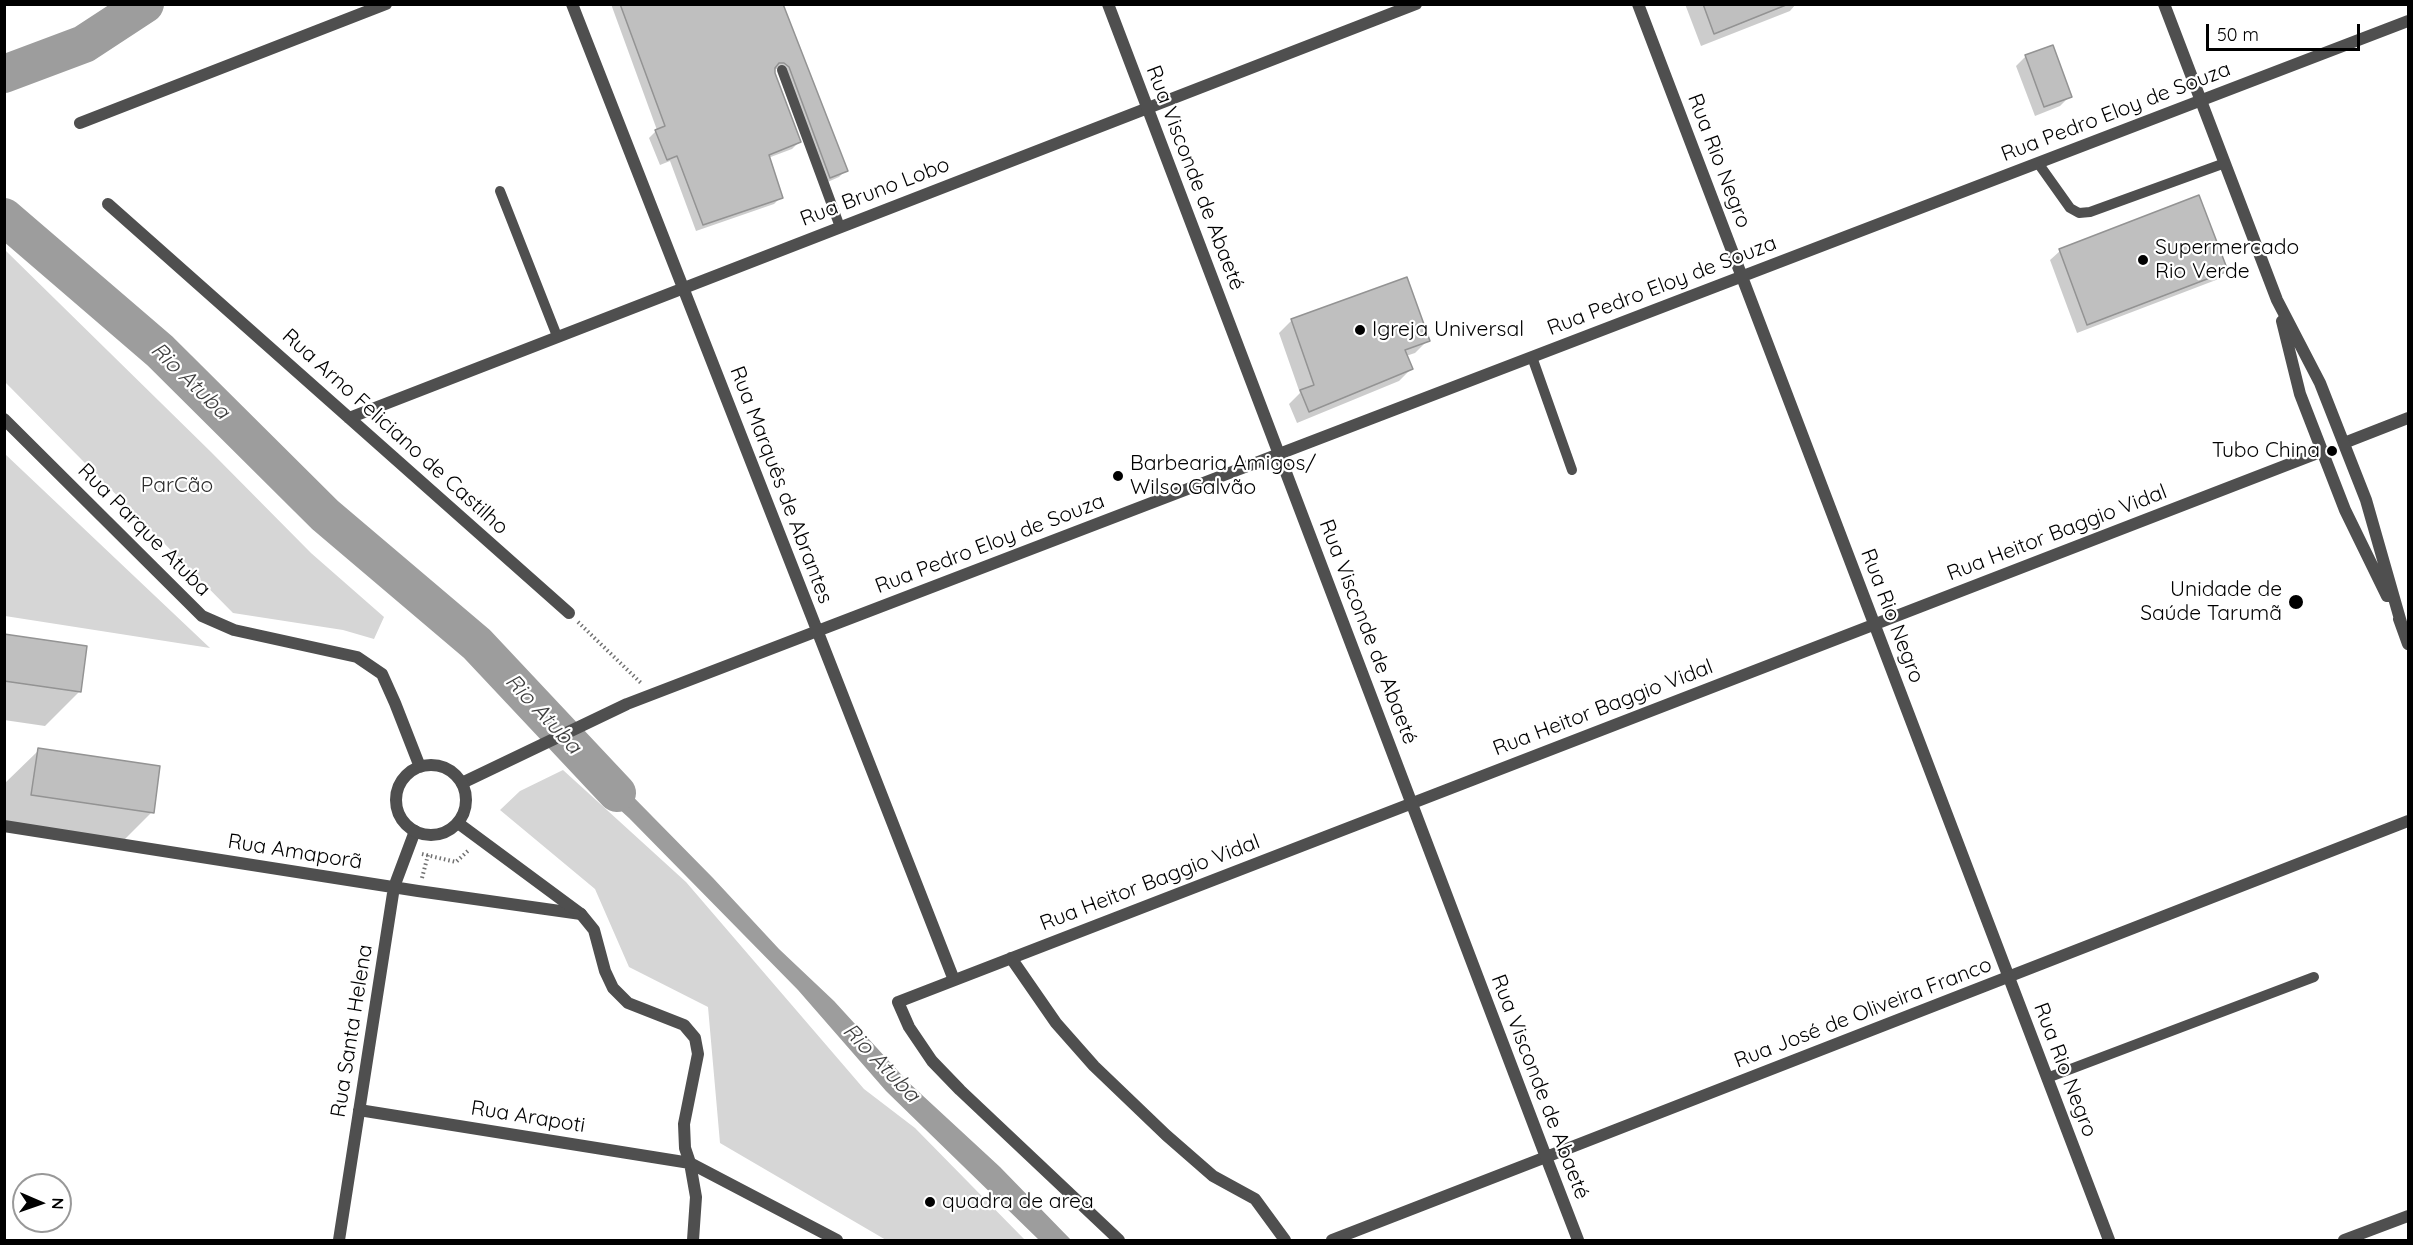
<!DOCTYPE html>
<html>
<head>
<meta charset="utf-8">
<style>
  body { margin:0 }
  #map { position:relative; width:2413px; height:1245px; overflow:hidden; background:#fff; font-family:Quicksand,sans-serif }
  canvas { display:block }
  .frame { position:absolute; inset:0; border:6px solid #000; pointer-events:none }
  .north { position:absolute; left:12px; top:1173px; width:60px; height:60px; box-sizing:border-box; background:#fff; border:2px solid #999; border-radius:50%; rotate:92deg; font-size:16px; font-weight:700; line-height:24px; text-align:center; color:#000 }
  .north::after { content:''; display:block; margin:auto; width:21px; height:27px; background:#000; clip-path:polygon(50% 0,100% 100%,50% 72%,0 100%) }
  .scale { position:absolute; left:2206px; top:24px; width:154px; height:27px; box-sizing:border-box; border:3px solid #000; border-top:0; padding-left:8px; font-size:18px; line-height:21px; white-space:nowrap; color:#000; -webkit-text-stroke:4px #fff; paint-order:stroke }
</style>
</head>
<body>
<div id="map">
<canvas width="2413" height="1245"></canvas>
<div class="frame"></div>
<div class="north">N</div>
<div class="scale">50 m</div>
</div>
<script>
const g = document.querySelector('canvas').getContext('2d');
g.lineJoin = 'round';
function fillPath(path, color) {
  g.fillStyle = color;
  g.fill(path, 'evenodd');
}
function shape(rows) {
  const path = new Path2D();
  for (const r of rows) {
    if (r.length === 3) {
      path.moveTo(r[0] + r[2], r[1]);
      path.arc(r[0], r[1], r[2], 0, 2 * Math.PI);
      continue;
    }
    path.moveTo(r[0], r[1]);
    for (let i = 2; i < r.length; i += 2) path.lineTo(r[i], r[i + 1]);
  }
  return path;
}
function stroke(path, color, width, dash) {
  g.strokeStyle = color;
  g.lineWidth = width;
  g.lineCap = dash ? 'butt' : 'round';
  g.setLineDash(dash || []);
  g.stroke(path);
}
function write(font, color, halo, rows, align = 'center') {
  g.font = font + ' Quicksand,sans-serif';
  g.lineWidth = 4.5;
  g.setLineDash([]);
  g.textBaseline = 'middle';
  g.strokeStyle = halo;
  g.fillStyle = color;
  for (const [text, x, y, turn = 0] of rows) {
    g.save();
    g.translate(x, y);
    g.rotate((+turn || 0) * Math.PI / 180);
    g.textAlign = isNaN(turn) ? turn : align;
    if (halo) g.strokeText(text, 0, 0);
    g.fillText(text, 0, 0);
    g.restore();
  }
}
const green = shape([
  [5,250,211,452,311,553,384,617,374,639,343,630,233,613,5,382],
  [5,454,210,648,5,616],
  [563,770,686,882,864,1089,915,1128,1025,1240,886,1240,720,1143,708,1007,629,967,595,889,500,810,520,791]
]);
const water = shape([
  [591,754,713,878,779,949,834,1001,908,1082,1000,1167,1071,1240,1039,1240,886,1091,798,990,629,818,566,761]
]);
const shadow = shape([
  [611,4,781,4,846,170,839,177,823,184,783,74,777,69,773,69,799,142,792,149,768,158,781,197,774,204,696,231,670,161,660,165,649,138,657,130],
  [1685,4,1796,4,1790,11,1701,46],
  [2026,56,2070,96,2060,106,2035,116,2016,66],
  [2198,197,2226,271,2216,280,2077,333,2050,260,2060,251],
  [1292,320,1428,340,1415,353,1406,356,1411,369,1399,381,1297,423,1289,404,1300,393,1279,333],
  [4,635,79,692,45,726,4,720],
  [39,750,152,812,118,846,4,830,4,784]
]);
const river = shape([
  [4,74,84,44,145,4],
  [4,217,160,351,325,515,477,644,617,793]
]);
const building = shape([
  [620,4,783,4,848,171,830,178,789,67,784,63,779,63,775,68,775,73,801,142,769,155,783,198,703,225,677,156,667,160,655,130,665,126,620,4],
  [1703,4,1786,4,1786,5,1714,34,1703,4],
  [2053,45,2072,97,2044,107,2025,55,2053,45],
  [2199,195,2228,271,2087,325,2059,249,2199,195],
  [1407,277,1430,341,1405,350,1413,369,1309,412,1300,390,1314,385,1291,319,1407,277],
  [4,634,87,646,81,692,4,681,4,634],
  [38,748,160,766,154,813,31,795,38,748]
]);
const path = shape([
  [578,622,642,684],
  [422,854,456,862,470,849],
  [422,878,428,855]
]);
const service = shape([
  [782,70,840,227],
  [2038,163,2070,208,2079,213,2090,212,2225,163],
  [500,191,557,336],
  [1532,357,1572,470],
  [2047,1078,2314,977]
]);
const minor = shape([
  [572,4,954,980],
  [1638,4,2109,1240],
  [80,123,386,4],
  [108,204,569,613],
  [349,418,1416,4],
  [2344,443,2408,418],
  [462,783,627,704,2408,21],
  [4,826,418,891,581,914],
  [1011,958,1056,1023,1094,1066,1166,1135,1213,1176,1255,1199,1285,1240],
  [359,1110,690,1163,696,1197,693,1240],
  [339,1240,394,887,415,831],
  [1119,1240,960,1090,932,1061,909,1027,898,1002,2323,451],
  [1332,1240,1546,1157,1578,1240],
  [2344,1240,2408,1216]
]);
const tertiary = shape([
  [1108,4,1546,1157,2408,821],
  [2164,4,2277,300,2320,383,2366,500,2402,626],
  [2282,321,2300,394,2345,510,2387,596],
  [4,419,202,616,234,630,357,657,382,674,395,703,420,767],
  [2399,619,2408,644],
  [431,800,35],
  [458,823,581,914,594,930,605,971,613,988,628,1003,684,1025,695,1038,698,1054,684,1124,685,1148,690,1163,837,1240]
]);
const markers = [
  [2143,260,6,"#000"],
  [1360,330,6,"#000"],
  [2332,451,6,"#000"],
  [1118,476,6,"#000"],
  [2296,602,8,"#000"],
  [930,1202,6,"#000"]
];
const streetNames = [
  ["Rua Pedro Eloy de Souza",2116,112,-21],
  ["Rua Rio Negro",1719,161,69],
  ["Rua Visconde de Abaeté",1195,178,69],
  ["Rua Bruno Lobo",875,192,-21],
  ["Rua Pedro Eloy de Souza",1662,286,-21],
  ["Rua Arno Feliciano de Castilho",395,432,42],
  ["Rua Marquês de Abrantes",781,485,69],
  ["Rua Parque Atuba",144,530,45],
  ["Rua Heitor Baggio Vidal",2057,533,-21],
  ["Rua Pedro Eloy de Souza",990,544,-21],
  ["Rua Rio Negro",1892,616,69],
  ["Rua Visconde de Abaeté",1368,632,69],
  ["Rua Heitor Baggio Vidal",1603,708,-21],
  ["Rua Amaporã",295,852,9],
  ["Rua Heitor Baggio Vidal",1150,883,-21],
  ["Rua José de Oliveira Franco",1863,1013,-21],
  ["Rua Santa Helena",352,1031,-81],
  ["Rua Rio Negro",2065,1070,69],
  ["Rua Visconde de Abaeté",1540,1087,69],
  ["Rua Arapoti",528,1117,9]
];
const poiNames = [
  ["Supermercado",2155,248],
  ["Rio Verde",2155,272],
  ["Igreja Universal",1372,330],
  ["Tubo China",2320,451,"right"],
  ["Barbearia Amigos/",1130,464],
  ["Wilso Galvão",1130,488],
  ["Unidade de",2282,590,"right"],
  ["Saúde Tarumã",2282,614,"right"],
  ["quadra de area",942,1202]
];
const parkNames = [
  ["ParCão",177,486]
];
const waterNames = [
  ["Rio Atuba",190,381,44],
  ["Rio Atuba",543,714,47],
  ["Rio Atuba",881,1063,46]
];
fillPath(green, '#d6d6d6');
fillPath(water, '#9d9d9d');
fillPath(shadow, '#0003');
stroke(river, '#9d9d9d', 38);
fillPath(building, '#bfbfbf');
stroke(building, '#939393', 1.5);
stroke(path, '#717171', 4, [1.5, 3]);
stroke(service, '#4f4f4f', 10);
stroke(minor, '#4f4f4f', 12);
stroke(tertiary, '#4f4f4f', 12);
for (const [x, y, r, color] of markers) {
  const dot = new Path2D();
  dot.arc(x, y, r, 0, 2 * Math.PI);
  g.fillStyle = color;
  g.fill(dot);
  stroke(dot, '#fff', 2);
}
write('21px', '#000', '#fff', streetNames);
write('21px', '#000', '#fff', poiNames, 'left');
write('21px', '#2d2d2d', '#fff', parkNames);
write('italic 22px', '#3e3e3e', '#fff', waterNames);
</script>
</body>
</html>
